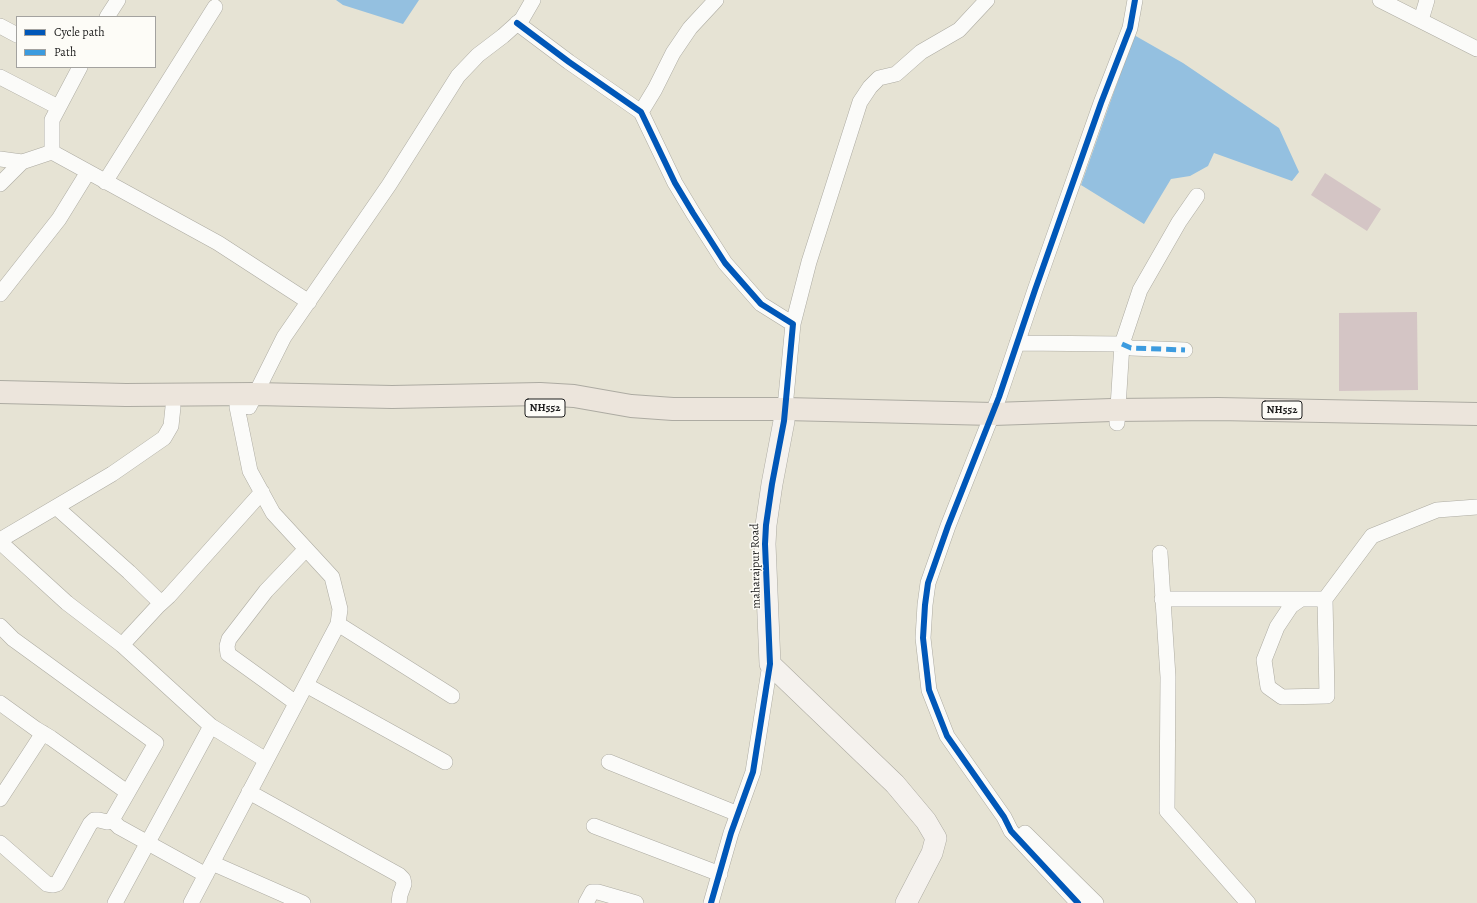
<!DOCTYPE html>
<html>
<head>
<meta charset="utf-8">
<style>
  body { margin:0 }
  #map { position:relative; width:1477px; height:903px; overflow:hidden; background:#e6e3d4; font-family:Alegreya,serif }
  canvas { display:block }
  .legend { position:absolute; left:16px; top:16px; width:140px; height:52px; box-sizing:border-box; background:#fdfcf7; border:1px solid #a3a29f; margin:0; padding:5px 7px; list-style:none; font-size:12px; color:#1c1c1c }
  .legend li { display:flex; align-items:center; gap:8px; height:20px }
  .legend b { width:20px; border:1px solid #a3a29f }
</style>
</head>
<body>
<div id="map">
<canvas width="1477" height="903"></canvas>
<ul class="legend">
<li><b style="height:5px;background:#0057b8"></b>Cycle path</li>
<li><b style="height:5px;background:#3c9bdf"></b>Path</li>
</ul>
</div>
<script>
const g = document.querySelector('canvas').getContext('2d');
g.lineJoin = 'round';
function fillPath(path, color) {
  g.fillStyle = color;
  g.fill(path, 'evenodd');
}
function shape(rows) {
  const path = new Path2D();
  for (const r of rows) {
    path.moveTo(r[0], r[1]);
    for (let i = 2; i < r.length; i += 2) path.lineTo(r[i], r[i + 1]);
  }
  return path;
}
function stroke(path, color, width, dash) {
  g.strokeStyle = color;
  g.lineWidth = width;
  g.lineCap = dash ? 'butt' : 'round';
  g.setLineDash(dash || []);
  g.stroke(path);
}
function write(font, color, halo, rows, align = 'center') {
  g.font = font + ' Alegreya,serif';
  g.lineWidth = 3;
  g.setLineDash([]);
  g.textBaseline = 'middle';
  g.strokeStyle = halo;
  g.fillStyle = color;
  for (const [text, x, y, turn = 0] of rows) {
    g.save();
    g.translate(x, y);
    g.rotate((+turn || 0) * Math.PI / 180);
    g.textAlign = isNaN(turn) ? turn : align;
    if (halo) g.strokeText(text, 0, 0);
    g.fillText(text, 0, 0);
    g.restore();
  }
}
const water = shape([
  [336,0,419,0,403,24,343,5],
  [1134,35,1183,63,1279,128,1299,172,1292,181,1214,153,1208,166,1190,176,1171,179,1144,224,1081,185]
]);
const building = shape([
  [1325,173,1381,209,1367,231,1311,195],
  [1417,312,1418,390,1339,391,1339,313]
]);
const street = shape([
  [1380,0,1477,49],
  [107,17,118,0],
  [1421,20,1427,0],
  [517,23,569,62,641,112,675,183,693,213,725,263,761,304,793,324,784,418],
  [0,26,17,35],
  [0,77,58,107],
  [641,112,655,89,673,53,690,28,716,0],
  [52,152,52,120,80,67],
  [0,159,22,162,52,152,218,243,309,302],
  [105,182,215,7],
  [0,184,22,162],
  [0,294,59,219,88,172],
  [793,324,809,262,860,102,870,87,879,78,896,74,921,52,959,30,987,0],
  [1017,343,1122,344,1117,423],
  [1185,350,1131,348,1122,344,1140,290,1179,222,1197,196],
  [249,407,284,337,389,185,458,76,478,55,503,36,522,19,533,0],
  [56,507,129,572,161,603],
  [0,540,112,474,164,438,171,426,173,407],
  [0,542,67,603,122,645,211,726,266,760],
  [1160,553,1168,677,1167,811,1248,903],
  [1162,599,1325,599],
  [1301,599,1291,606,1277,627,1264,660,1268,687,1282,697,1327,696,1325,599,1372,536,1437,510,1477,507],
  [338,624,452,696],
  [0,626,13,639,156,743,112,820,107,822,99,820,94,820,90,824,57,884,53,885,47,884,0,843],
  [122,645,158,606,169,596,262,492],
  [306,685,445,762],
  [0,703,36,729,51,738,127,792],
  [296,703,228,654,227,646,229,639,266,591,306,549],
  [609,762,738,814],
  [249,792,399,875,403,879,404,884,400,895,399,903],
  [0,799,43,733],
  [112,820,119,827,206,875],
  [594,826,720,874],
  [1025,833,1096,903],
  [212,863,303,903],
  [115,903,211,726],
  [191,903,338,624,340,609,332,577,273,513,250,471,237,407],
  [586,903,592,892,598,892,636,903],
  [711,903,731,833,753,772,770,664],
  [1078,903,1011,831,1004,817,947,736,929,690,923,638,925,605,928,583,948,526,999,397,1035,290,1101,103,1130,28,1135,0]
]);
const secondary = shape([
  [784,421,772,484,766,525,765,544,770,664,895,784,926,821,936,838,932,853,906,903]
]);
const highway = shape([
  [0,392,126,395,255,394,392,397,540,394,574,396,631,406,673,409,785,409,993,414,1112,410,1218,409,1477,414]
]);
const quiet = shape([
  [1122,344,1131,348,1185,350]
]);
const cycleway = shape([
  [517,23,569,62,641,112,675,183,693,213,725,263,761,304,793,324,784,421,772,484,766,525,765,544,770,664,753,772,731,833,711,903],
  [1078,903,1011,831,1004,817,947,736,929,690,923,638,925,605,928,583,948,526,999,397,1035,290,1101,103,1130,28,1135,0]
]);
const shields = [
  [545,408,40],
  [1282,410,40]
];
const shieldNames = [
  ["NH552",545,408],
  ["NH552",1282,410]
];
const streetNames = [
  ["maharajpur Road",756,566,-91]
];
fillPath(water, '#94c0e0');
fillPath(building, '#d4c5c5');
stroke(street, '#adaba2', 16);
stroke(secondary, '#adaba2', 22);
stroke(highway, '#adaba2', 24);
stroke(street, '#fbfbf9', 15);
stroke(secondary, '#f5f2ee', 21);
stroke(highway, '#ece5dc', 22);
stroke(quiet, '#3c9bdf', 5, [10, 5]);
stroke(cycleway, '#0057b8', 6);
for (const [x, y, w] of shields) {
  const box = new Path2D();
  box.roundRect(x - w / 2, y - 9, w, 18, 3);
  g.fillStyle = '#fdfcf7';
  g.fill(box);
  stroke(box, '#1c1c1c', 1);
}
write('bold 11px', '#1c1c1c', null, shieldNames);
write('12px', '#1c1c1c', '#fdfcf7', streetNames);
</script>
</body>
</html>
